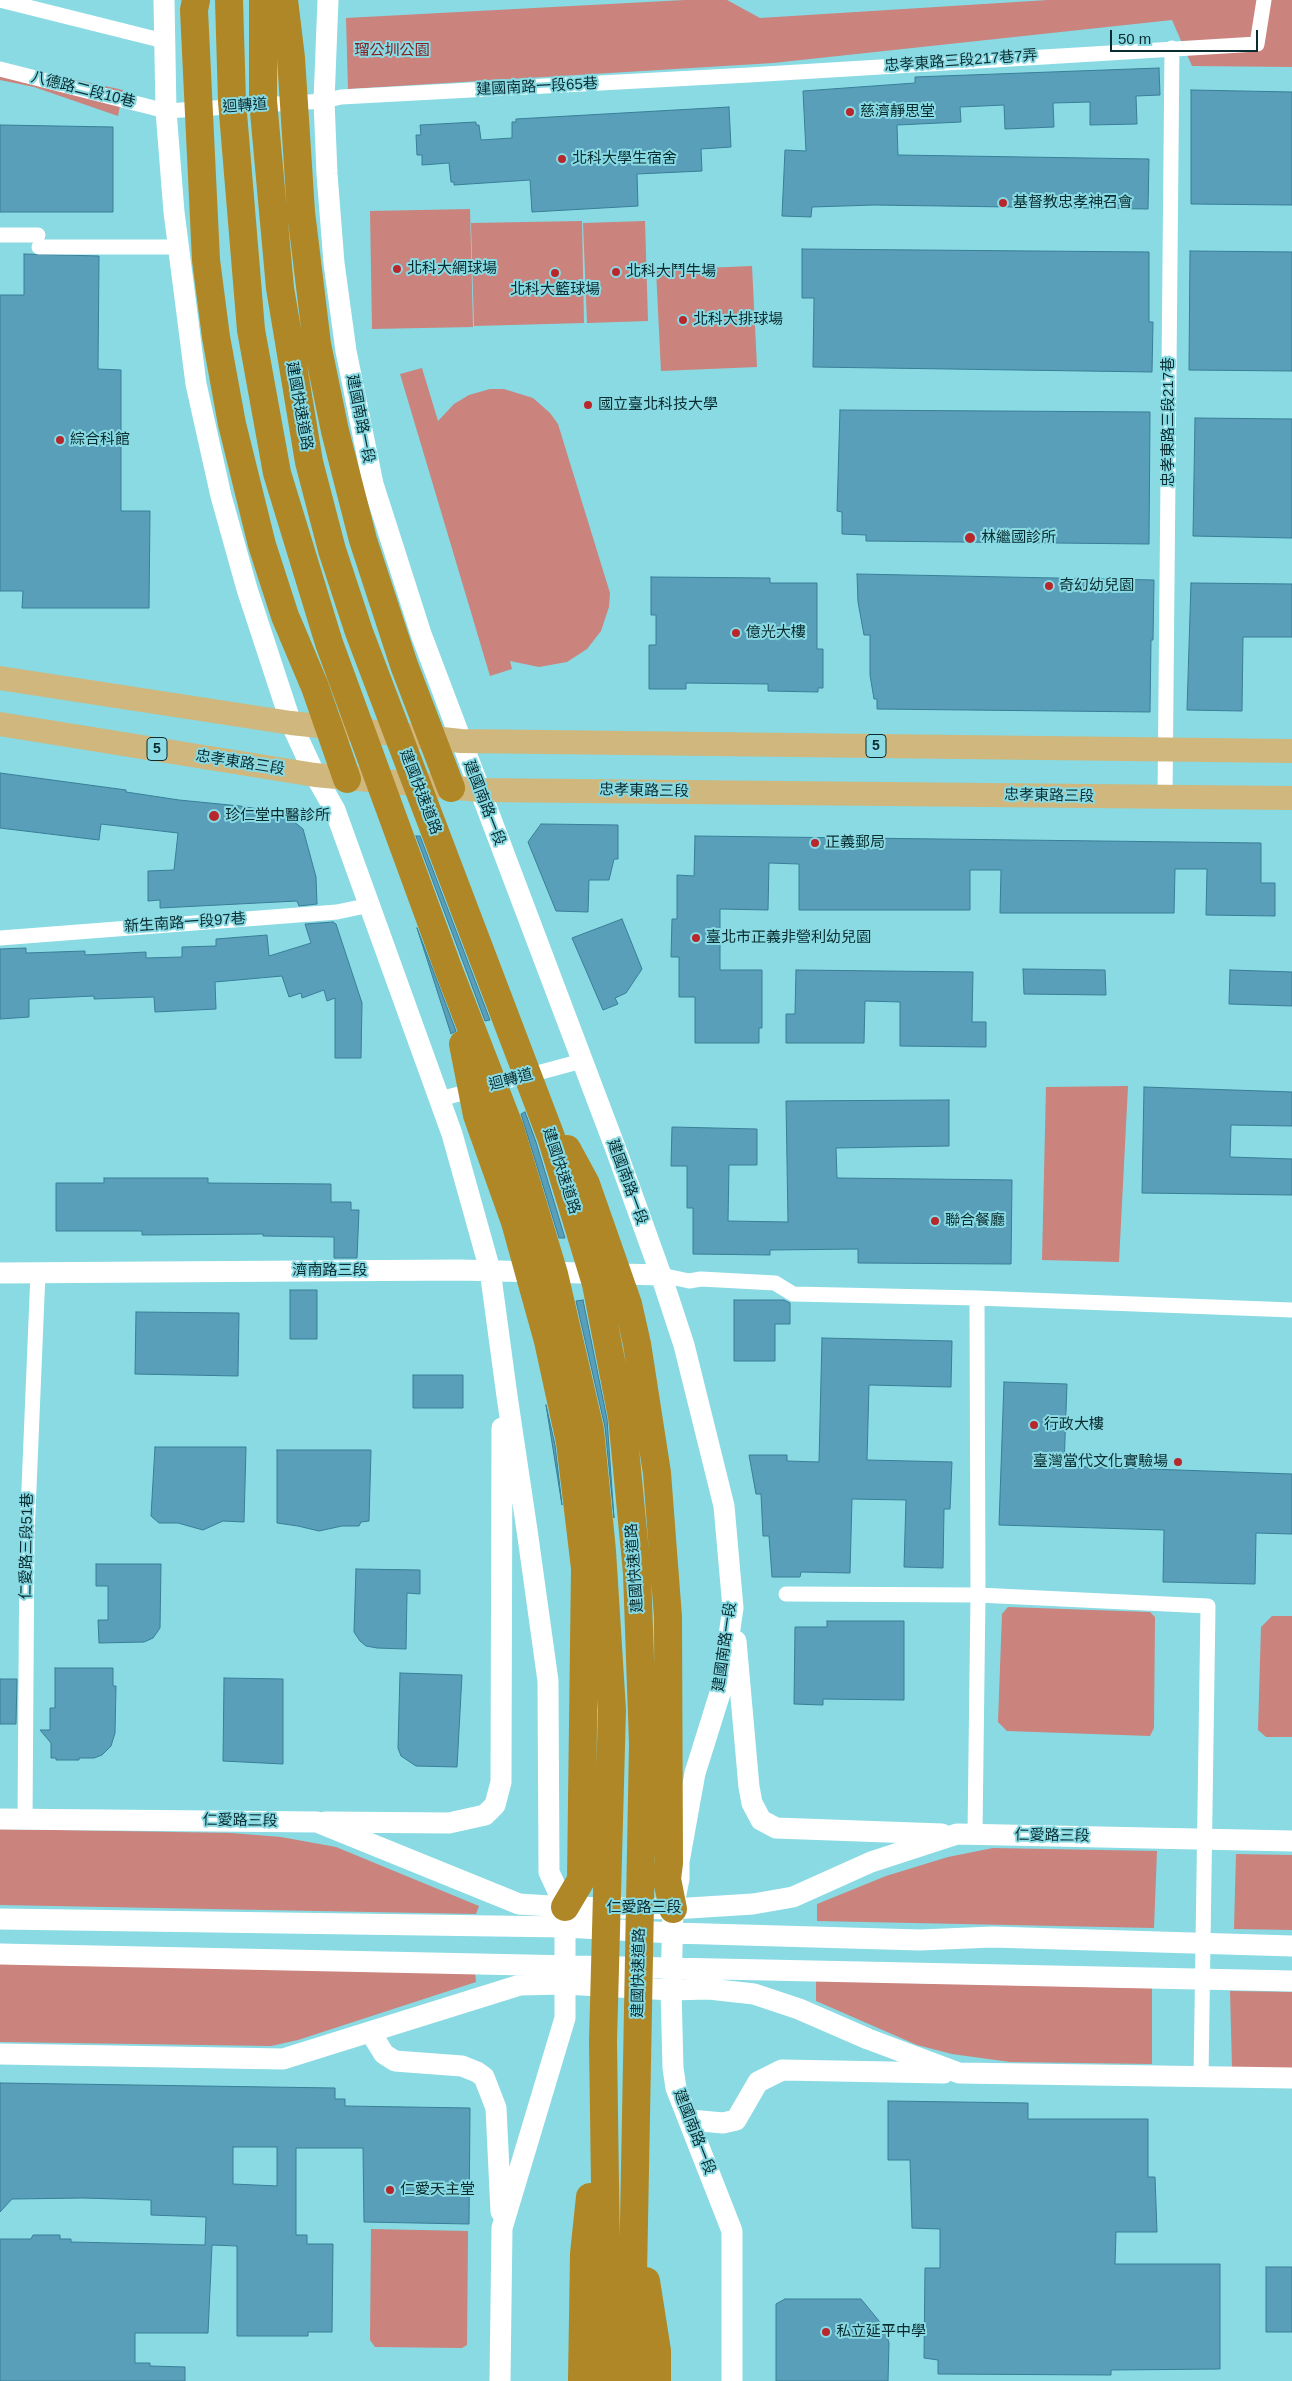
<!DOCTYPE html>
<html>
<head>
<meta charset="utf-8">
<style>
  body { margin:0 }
  #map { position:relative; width:1292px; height:2381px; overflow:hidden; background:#89dae3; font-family:Arial,sans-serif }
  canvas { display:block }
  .scale { position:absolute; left:1110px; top:30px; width:148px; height:22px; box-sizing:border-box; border:2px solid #092c30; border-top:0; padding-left:6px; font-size:15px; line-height:18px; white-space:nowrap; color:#092c30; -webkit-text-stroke:4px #89dae3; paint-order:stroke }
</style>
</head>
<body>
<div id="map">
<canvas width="1292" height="2381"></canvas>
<div class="scale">50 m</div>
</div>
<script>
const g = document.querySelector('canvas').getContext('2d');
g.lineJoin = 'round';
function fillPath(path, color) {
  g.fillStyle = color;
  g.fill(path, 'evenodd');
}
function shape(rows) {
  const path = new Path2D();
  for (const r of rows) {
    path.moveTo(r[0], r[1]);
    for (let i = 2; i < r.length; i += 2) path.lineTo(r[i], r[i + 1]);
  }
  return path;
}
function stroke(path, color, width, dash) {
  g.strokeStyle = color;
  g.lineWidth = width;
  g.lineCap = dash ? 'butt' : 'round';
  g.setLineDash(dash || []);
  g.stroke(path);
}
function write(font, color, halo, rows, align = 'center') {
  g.font = font + ' Arial,"Noto Sans TC",sans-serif';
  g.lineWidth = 4;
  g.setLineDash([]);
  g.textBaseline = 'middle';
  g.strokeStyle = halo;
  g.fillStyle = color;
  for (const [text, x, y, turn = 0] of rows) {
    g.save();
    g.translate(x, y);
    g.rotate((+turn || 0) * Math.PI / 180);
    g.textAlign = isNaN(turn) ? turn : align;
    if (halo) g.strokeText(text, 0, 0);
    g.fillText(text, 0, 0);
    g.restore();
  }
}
const green = shape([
  [685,0,727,0,760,18,1048,0,1292,0,1292,67,1192,66,1172,20,773,63,348,89,346,18],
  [0,63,123,90,118,116,34,87,0,80],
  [470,209,473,327,372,329,370,211],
  [582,221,584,323,474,326,471,223],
  [645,221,648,321,587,323,583,223],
  [752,266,757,367,661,371,656,270],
  [422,368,438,421,454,404,469,395,490,389,504,389,533,398,550,413,558,424,610,593,609,607,601,631,587,649,567,662,539,667,510,661,512,669,490,676,400,374],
  [1128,1086,1119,1262,1042,1260,1046,1087],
  [1008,1607,1150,1612,1155,1617,1154,1728,1150,1736,1007,1731,998,1722,1002,1614],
  [1272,1616,1292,1616,1292,1737,1266,1737,1258,1730,1261,1627],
  [0,1829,231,1833,281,1837,336,1847,479,1906,476,1914,0,1905],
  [993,1848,1157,1851,1154,1928,817,1921,817,1904,886,1876,948,1857],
  [1236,1854,1292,1855,1292,1930,1234,1929],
  [0,1964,475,1973,476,1982,298,2040,271,2046,0,2042],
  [816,1981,1152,1988,1152,2064,1010,2062,952,2054,917,2045,816,2001],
  [1230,1991,1292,1992,1292,2069,1232,2067],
  [371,2229,468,2231,467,2345,462,2348,375,2347,370,2340]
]);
const building = shape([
  [1159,68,1160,95,1136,96,1137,124,1090,125,1090,102,1053,103,1054,127,1005,129,1004,105,960,107,961,122,897,125,898,155,1149,159,1148,209,874,205,812,207,811,217,782,216,785,150,806,151,803,91,915,83,915,77,1159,68],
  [1191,90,1292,92,1292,205,1191,204,1191,90],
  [729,107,731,147,701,149,702,171,637,174,638,206,532,212,530,180,454,185,454,182,451,182,449,163,422,165,422,155,417,155,416,135,421,135,420,125,476,122,476,125,479,125,481,140,512,138,512,122,516,122,516,119,729,107],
  [0,125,113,127,113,212,0,212,0,125],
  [802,249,1149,252,1149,322,1153,322,1152,372,813,367,814,298,802,298,802,249],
  [1190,251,1292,252,1292,371,1189,370,1190,251],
  [24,254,99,256,98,369,121,370,121,511,150,511,149,608,22,608,23,591,0,591,0,295,24,295,24,254],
  [840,410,1150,412,1149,544,866,541,866,535,842,534,842,512,837,511,840,410],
  [1195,418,1292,419,1292,538,1193,536,1195,418],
  [857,574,1154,580,1153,640,1151,640,1150,712,877,709,877,699,874,699,870,675,870,635,864,635,858,602,857,574],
  [651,577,770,578,770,583,817,583,817,649,823,649,823,688,818,688,818,692,768,691,768,684,686,683,686,689,649,689,649,645,656,645,656,615,651,615,651,577],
  [1191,583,1292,584,1292,637,1243,637,1242,711,1187,710,1191,583],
  [0,773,126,790,126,792,179,800,240,806,283,813,303,829,316,877,317,904,299,906,297,901,160,908,160,900,148,901,148,871,174,870,178,833,101,824,99,840,0,828,0,773],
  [541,824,618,825,618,859,614,859,609,880,589,880,588,912,556,911,528,842,541,824],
  [416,836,420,836,490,1020,485,1021,416,836],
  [695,836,1261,843,1261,883,1275,883,1275,916,1206,915,1207,869,1175,869,1174,913,1000,913,1001,870,970,870,970,910,799,910,799,864,769,863,768,910,720,909,720,970,762,970,762,1028,759,1028,759,1043,695,1043,695,997,679,997,679,957,671,957,672,919,677,919,677,875,694,876,695,836],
  [622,919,642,969,626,993,615,998,618,1004,603,1010,572,938,622,919],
  [333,922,336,924,362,1003,361,1058,335,1058,335,998,327,1001,324,990,302,998,301,993,289,997,282,976,215,982,216,1009,155,1012,154,997,94,999,94,996,29,999,29,1017,0,1019,0,949,26,948,26,953,85,951,85,955,146,952,146,958,182,957,182,947,216,946,216,939,267,935,269,956,311,943,305,924,333,922],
  [417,928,456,1031,451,1034,417,928],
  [1023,969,1105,970,1106,995,1024,994,1023,969],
  [796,970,973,972,972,1022,986,1022,986,1047,900,1046,900,1002,865,1001,864,1043,786,1043,786,1014,795,1014,796,970],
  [1230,970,1292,972,1292,1006,1229,1004,1230,970],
  [1144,1087,1292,1092,1292,1126,1231,1125,1230,1157,1292,1159,1292,1195,1142,1193,1144,1087],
  [949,1100,949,1146,836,1148,837,1178,1012,1180,1011,1264,858,1263,858,1249,770,1250,770,1255,693,1254,693,1208,687,1208,687,1166,671,1166,672,1127,757,1129,757,1165,729,1165,728,1221,788,1222,786,1101,949,1100],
  [525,1112,536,1142,565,1238,559,1238,521,1114,525,1112],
  [104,1178,208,1178,208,1183,331,1184,331,1202,351,1202,351,1210,359,1210,357,1258,334,1258,334,1237,263,1236,263,1234,142,1235,142,1231,56,1231,56,1183,104,1183,104,1178],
  [290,1290,317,1290,317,1339,290,1339,290,1290],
  [583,1300,607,1419,614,1518,605,1427,576,1301,583,1300],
  [734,1300,784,1300,790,1303,790,1324,775,1324,775,1361,734,1361,734,1300],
  [136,1312,239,1313,238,1376,135,1374,136,1312],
  [822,1338,952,1341,951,1387,869,1385,867,1460,952,1462,950,1509,944,1509,943,1568,904,1567,906,1500,852,1499,850,1573,801,1572,800,1577,772,1577,769,1536,763,1536,761,1494,756,1494,749,1455,787,1455,787,1461,819,1462,822,1338],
  [413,1375,463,1375,463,1408,413,1408,413,1375],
  [1004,1382,1067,1384,1064,1466,1292,1474,1292,1534,1256,1533,1255,1584,1163,1582,1164,1530,999,1525,1004,1382],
  [546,1405,555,1445,562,1505,546,1405],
  [155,1447,246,1447,244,1522,223,1521,203,1530,178,1523,159,1523,151,1516,155,1447],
  [277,1450,371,1450,369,1521,361,1522,359,1526,342,1526,319,1531,298,1526,277,1523,277,1450],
  [96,1564,161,1564,160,1628,153,1638,144,1642,99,1643,98,1620,108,1620,108,1586,96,1586,96,1564],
  [356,1569,420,1570,420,1594,407,1593,406,1649,377,1648,366,1646,360,1641,354,1632,356,1569],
  [827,1621,904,1621,904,1700,823,1699,823,1705,794,1704,795,1627,827,1627,827,1621],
  [55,1668,113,1668,113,1686,116,1686,115,1733,111,1746,102,1755,94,1758,79,1758,79,1760,56,1760,56,1758,51,1758,51,1743,40,1730,50,1730,50,1708,55,1708,55,1668],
  [400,1673,462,1675,457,1767,416,1766,401,1756,398,1748,400,1673],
  [224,1678,283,1679,283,1764,223,1761,224,1678],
  [0,1679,17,1679,16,1724,0,1724,0,1679],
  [0,2083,335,2088,335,2099,345,2099,345,2106,470,2108,469,2224,364,2222,363,2148,296,2148,296,2235,307,2235,307,2244,333,2244,332,2332,308,2332,308,2336,237,2336,237,2246,212,2245,208,2333,135,2333,135,2363,150,2363,150,2366,185,2367,185,2381,0,2381,0,2239,31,2239,33,2235,60,2235,60,2239,71,2239,71,2242,205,2245,206,2217,151,2215,151,2200,83,2198,12,2199,0,2212,0,2083],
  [233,2147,277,2147,277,2186,233,2184,233,2147],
  [888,2101,1028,2103,1028,2119,1148,2119,1148,2177,1155,2177,1157,2232,1116,2232,1115,2264,1220,2264,1220,2369,1111,2370,1111,2375,938,2374,938,2360,924,2358,925,2268,940,2268,940,2229,912,2228,910,2160,888,2160,888,2101],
  [1266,2267,1292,2267,1292,2332,1266,2332,1266,2267],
  [785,2299,861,2299,884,2327,889,2343,888,2381,776,2381,776,2304,785,2299]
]);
const street = shape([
  [0,0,164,41],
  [0,69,166,111,324,101,341,97,749,75,1257,44,1264,0],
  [0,235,38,235],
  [39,247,178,247],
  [1165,797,1172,48],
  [0,938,337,912,370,905],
  [440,1099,582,1061],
  [661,1275,689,1281,701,1279,775,1283,793,1294,977,1298,1292,1310],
  [786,1594,978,1595,1208,1606,1201,2078],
  [25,1819,27,1536,38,1273],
  [975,1834,978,1595,977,1298]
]);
const secondary = shape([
  [164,0,166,111,174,212,196,384,221,496,247,589,291,723,315,775,335,810,452,1134,490,1270,507,1396,527,1530,548,1681,549,1872,565,1907,565,2018,502,2228,500,2381],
  [328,0,324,101,327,174,334,263,346,351,373,484,421,634,615,1147,661,1275,684,1345,724,1506,733,1608,721,1690,695,1773,679,1862,679,1879,673,1909,671,1990,673,2068,676,2088,732,2231,732,2381],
  [0,1273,459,1270,661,1275],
  [736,1641,749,1787,752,1803,761,1820,776,1828,942,1834],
  [0,1819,317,1822,519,1904,565,1907,673,1909,753,1904,793,1897,871,1862,957,1834,1292,1841],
  [325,1822,449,1823,485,1815,495,1805,501,1782,502,1428],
  [0,1919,565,1927,673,1933,920,1940,992,1937,1292,1946],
  [0,1954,1292,1981],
  [371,2033,384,2054,395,2061,462,2066,477,2072,484,2077,496,2108,501,2212],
  [0,2054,283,2059,520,1985,565,1984,671,1990,709,1989,754,1994,799,2009,868,2039,959,2073,1292,2078],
  [690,2120,723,2123,736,2120,758,2082,782,2070,944,2073]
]);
const primary = shape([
  [0,678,291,723,461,741,1292,751],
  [0,724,315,775,479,790,1292,798]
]);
const highway = shape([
  [196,0,194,10,206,260,216,337,232,424,262,545,285,616,315,687,347,779],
  [229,0,232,101,251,330,277,473,329,643,448,968,510,1128,554,1274,590,1430,602,1551,612,1710,603,2041,606,2256,603,2381],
  [263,0,263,101,280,288,309,462,332,550,359,632,551,1137,596,1284,622,1417,637,1573,643,1744,631,2381],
  [284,0,291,58,301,212,317,344,335,431,363,540,404,665,451,788],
  [463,1044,477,1115,515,1222,548,1341,570,1442,585,1568,581,1880,565,1907],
  [567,1149,586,1184,628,1304,637,1344,657,1473,668,1617,669,1863,667,1879,673,1909],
  [646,2281,657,2351,657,2381],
  [582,2381,584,2254,590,2197]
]);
const markers = [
  [850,112,5,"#b7272c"],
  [562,159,5,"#b7272c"],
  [1003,203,5,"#b7272c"],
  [397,269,5,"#b7272c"],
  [616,272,5,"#b7272c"],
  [555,273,5,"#b7272c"],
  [683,320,5,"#b7272c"],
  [588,405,5,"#b7272c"],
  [60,440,5,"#b7272c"],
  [970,538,6,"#b7272c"],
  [1049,586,5,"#b7272c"],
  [736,633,5,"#b7272c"],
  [214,816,6,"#b7272c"],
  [815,843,5,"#b7272c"],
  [696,938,5,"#b7272c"],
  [935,1221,5,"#b7272c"],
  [1034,1425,5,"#b7272c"],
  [1178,1462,5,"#b7272c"],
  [390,2190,5,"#b7272c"],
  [826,2332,5,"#b7272c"]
];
const shields = [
  [876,746,20],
  [157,749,20]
];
const shieldNames = [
  ["5",876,746],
  ["5",157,749]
];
const parkNames = [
  ["瑠公圳公園",392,51]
];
const streetNames = [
  ["忠孝東路三段217巷7弄",961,61,-4],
  ["建國南路一段65巷",537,87,-3],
  ["八德路二段10巷",83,90,14],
  ["迴轉道",245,106,-4],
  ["建國快速道路",299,406,80],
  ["建國南路一段",360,419,79],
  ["忠孝東路三段217巷",1169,422,-90],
  ["忠孝東路三段",240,763,9],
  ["忠孝東路三段",644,791,1],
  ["建國快速道路",420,792,69],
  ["忠孝東路三段",1049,796,1],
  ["建國南路一段",484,803,69],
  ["新生南路一段97巷",185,923,-4],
  ["迴轉道",511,1080,-15],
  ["建國快速道路",561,1171,72],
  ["建國南路一段",627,1182,70],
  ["濟南路三段",330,1271],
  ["仁愛路三段51巷",27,1546,-89],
  ["建國快速道路",635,1568,-94],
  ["建國南路一段",725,1647,-82],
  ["仁愛路三段",240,1821,1],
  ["仁愛路三段",1052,1836,1],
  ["仁愛路三段",644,1908],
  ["建國快速道路",639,1973,-89],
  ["建國南路一段",694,2132,69]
];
const poiNames = [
  ["慈濟靜思堂",860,112],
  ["北科大學生宿舍",572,159],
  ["基督教忠孝神召會",1013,203],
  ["北科大網球場",407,269],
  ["北科大鬥牛場",626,272],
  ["北科大籃球場",555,290,"center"],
  ["北科大排球場",693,320],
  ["國立臺北科技大學",598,405],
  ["綜合科館",70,440],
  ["林繼國診所",981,538],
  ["奇幻幼兒園",1059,586],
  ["億光大樓",746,633],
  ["珍仁堂中醫診所",225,816],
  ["正義郵局",825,843],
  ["臺北市正義非營利幼兒園",706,938],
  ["聯合餐廳",945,1221],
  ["行政大樓",1044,1425],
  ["臺灣當代文化實驗場",1168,1462,"right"],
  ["仁愛天主堂",400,2190],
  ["私立延平中學",836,2332]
];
fillPath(green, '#ca837d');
fillPath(building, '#5a9fba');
stroke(building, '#387e97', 1);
stroke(street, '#fff', 15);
stroke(secondary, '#fff', 21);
stroke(primary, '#cfb77d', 24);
stroke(highway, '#af8726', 28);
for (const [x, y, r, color] of markers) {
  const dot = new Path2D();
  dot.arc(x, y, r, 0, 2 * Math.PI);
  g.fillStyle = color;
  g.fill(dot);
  stroke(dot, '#89dae3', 2);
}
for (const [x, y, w] of shields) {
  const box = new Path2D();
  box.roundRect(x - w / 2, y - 11.5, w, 23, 4);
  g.fillStyle = '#89dae3';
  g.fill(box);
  stroke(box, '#092c30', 1);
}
write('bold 14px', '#092c30', null, shieldNames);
write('15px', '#831e20', '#89dae3', parkNames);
write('15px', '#092c30', '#89dae3', streetNames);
write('15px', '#092c30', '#89dae3', poiNames, 'left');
</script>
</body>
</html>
